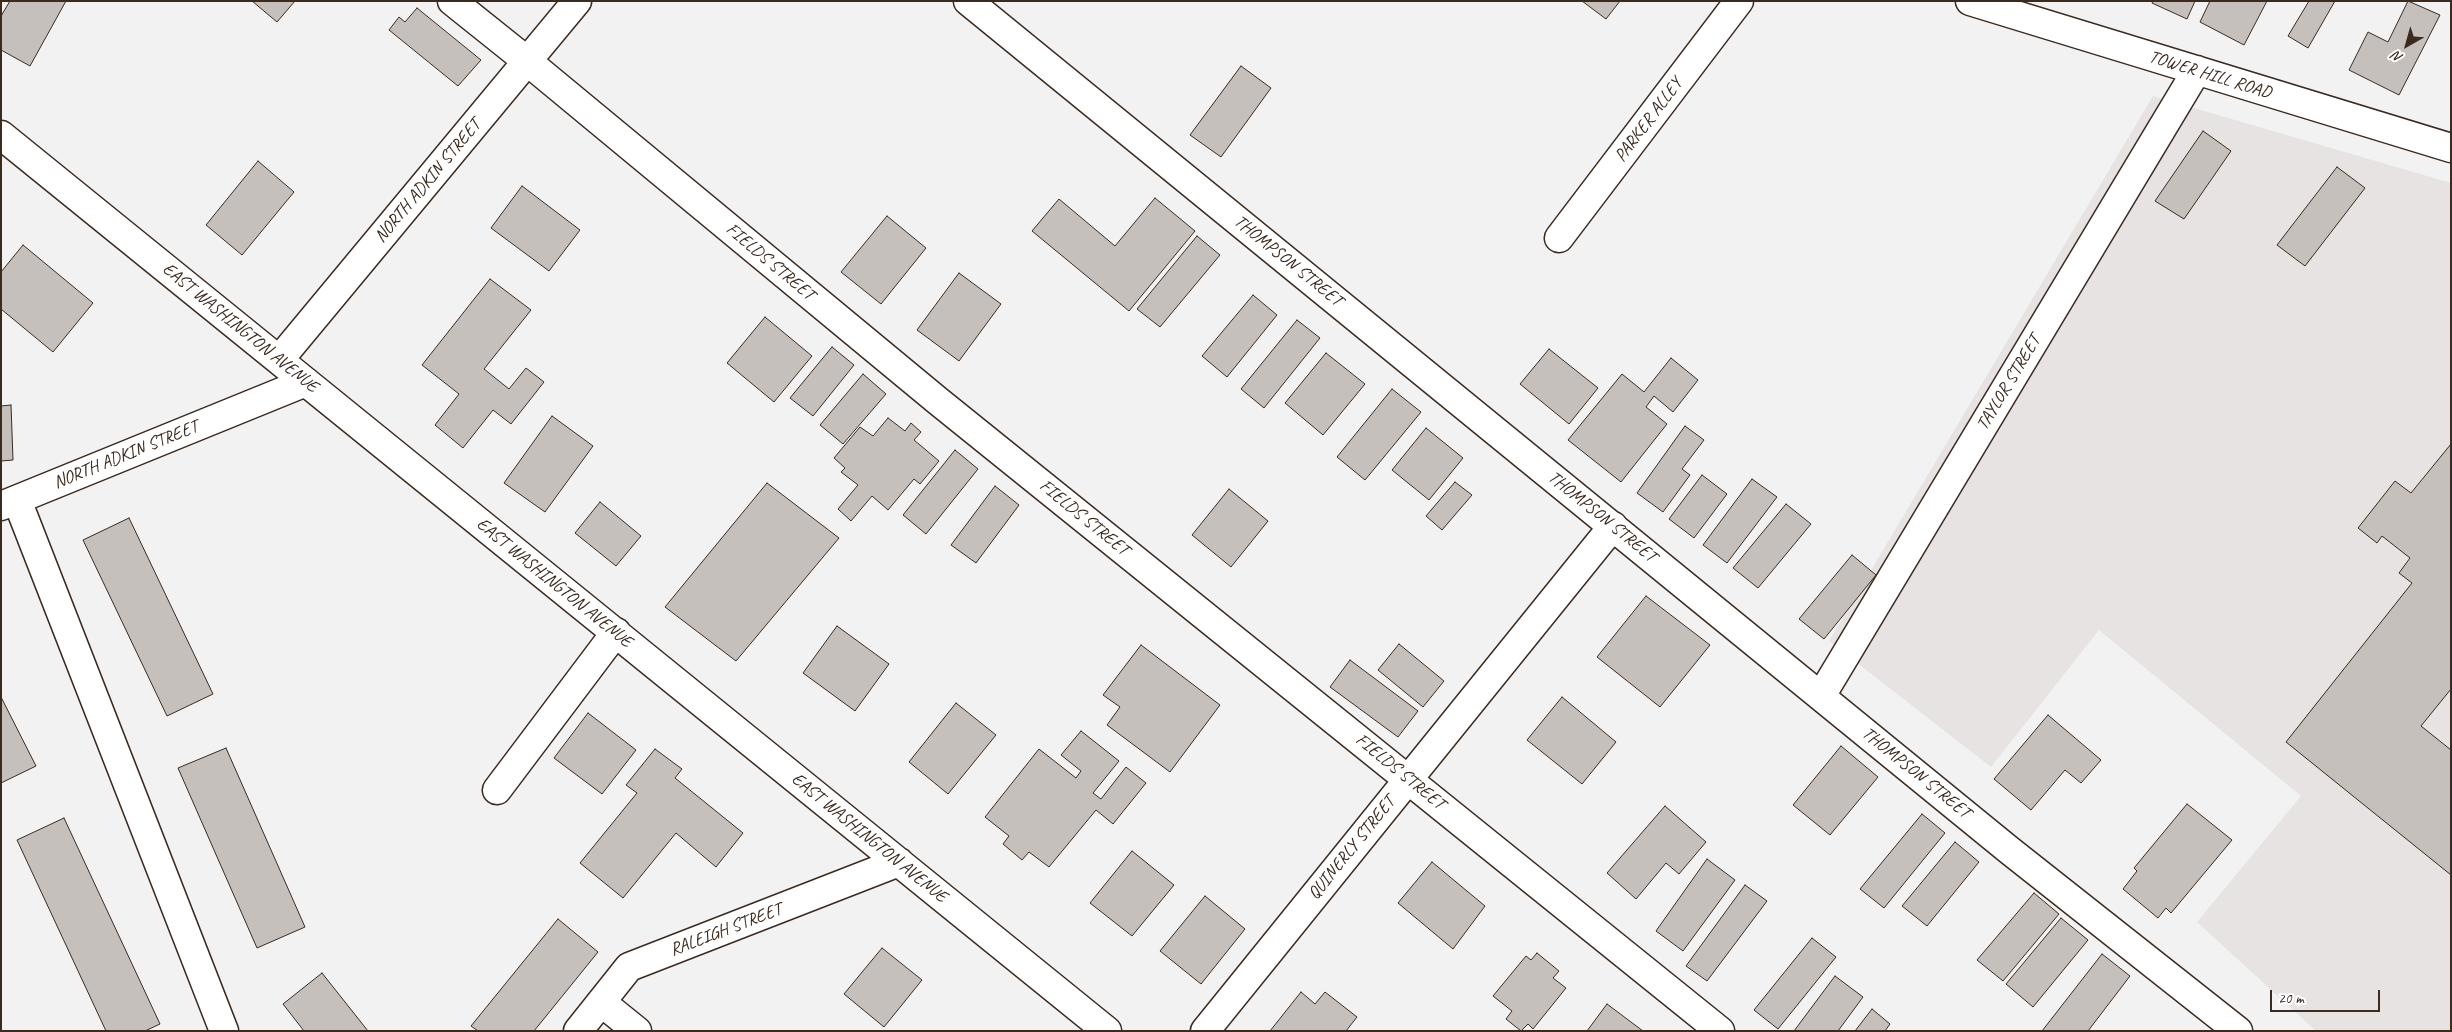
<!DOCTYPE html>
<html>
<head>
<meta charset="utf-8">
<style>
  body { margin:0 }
  #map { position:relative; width:2452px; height:1032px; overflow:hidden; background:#f3f2f2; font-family:Caveat,sans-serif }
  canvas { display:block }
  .frame { position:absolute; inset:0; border:2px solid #3b2a1e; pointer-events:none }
  .north { position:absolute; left:2382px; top:20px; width:50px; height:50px; -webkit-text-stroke:4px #fff; paint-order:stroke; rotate:218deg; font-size:14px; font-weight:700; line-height:20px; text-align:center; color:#3b2a1e }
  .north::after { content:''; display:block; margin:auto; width:18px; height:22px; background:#3b2a1e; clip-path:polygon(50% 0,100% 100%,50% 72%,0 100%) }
  .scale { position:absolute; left:2270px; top:990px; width:110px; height:22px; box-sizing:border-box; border:2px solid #3b2a1e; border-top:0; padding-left:6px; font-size:15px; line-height:18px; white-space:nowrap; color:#3b2a1e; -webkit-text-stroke:4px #fff; paint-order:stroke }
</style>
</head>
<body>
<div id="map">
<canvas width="2452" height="1032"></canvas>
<div class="frame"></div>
<div class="north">N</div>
<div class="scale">20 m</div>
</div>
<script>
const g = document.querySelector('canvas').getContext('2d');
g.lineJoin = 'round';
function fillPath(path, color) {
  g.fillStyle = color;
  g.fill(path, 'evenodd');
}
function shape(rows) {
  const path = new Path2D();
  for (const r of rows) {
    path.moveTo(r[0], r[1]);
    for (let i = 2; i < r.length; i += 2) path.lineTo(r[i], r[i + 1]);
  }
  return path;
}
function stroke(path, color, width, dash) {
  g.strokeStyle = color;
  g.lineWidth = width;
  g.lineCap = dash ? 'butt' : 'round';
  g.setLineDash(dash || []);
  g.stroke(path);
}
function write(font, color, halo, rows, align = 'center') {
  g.font = font + ' Caveat,sans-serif';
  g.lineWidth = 4;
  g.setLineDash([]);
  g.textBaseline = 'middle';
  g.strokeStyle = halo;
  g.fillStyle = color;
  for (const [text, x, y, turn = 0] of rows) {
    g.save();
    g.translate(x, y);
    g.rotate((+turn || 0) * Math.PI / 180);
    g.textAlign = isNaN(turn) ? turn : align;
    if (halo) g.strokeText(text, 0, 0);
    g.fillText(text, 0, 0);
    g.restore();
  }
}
const built = shape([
  [2153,96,2451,183,2451,1031,2316,1031,2197,922,2301,796,2099,630,1991,767,1829,641]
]);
const building = shape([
  [10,1,66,1,30,66,1,50,1,16,10,1],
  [252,1,295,1,277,22,252,1],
  [1582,1,1620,1,1606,19,1582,1],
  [2153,1,2195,1,2187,19,2152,3,2153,1],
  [2210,1,2267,1,2244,45,2200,22,2210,1],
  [2309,1,2335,1,2308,48,2288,36,2309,1],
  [2408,1,2440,15,2399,95,2349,70,2368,32,2388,42,2408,1],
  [417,8,481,60,458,86,389,30,399,17,405,22,417,8],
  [1241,66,1271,88,1221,157,1190,135,1241,66],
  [2203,131,2231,151,2184,219,2155,201,2203,131],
  [258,161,294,192,242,255,206,225,258,161],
  [2337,167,2365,188,2305,266,2277,245,2337,167],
  [522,186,580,230,549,271,491,228,522,186],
  [1155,198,1195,231,1129,311,1032,231,1059,199,1115,246,1155,198],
  [887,216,926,248,881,304,841,272,887,216],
  [1197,236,1220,255,1160,327,1137,309,1197,236],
  [23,245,93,303,53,352,1,309,1,272,23,245],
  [959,273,1001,304,959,361,917,330,959,273],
  [490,279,531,310,484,369,509,389,526,368,544,382,511,424,493,410,463,448,435,425,459,394,422,365,490,279],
  [1253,295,1277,315,1227,377,1202,356,1253,295],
  [765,317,812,356,774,402,727,363,765,317],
  [1297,320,1320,338,1264,408,1241,389,1297,320],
  [832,347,854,365,813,416,790,398,832,347],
  [1549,349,1598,388,1569,424,1520,384,1549,349],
  [1326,353,1365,384,1323,435,1285,403,1326,353],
  [1671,358,1698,380,1673,412,1654,396,1646,407,1667,424,1621,482,1568,440,1622,374,1644,392,1671,358],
  [863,374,886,394,843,444,820,425,863,374],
  [1392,389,1421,412,1365,480,1337,457,1392,389],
  [11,405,13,460,1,461,1,406,11,405],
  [552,416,593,446,545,512,504,483,552,416],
  [888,418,905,431,911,423,921,432,914,440,939,461,920,484,914,479,888,510,872,496,851,521,838,509,858,485,841,472,845,468,834,458,860,427,873,436,888,418],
  [1685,426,1704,440,1682,469,1690,475,1663,512,1637,493,1685,426],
  [1426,428,1463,458,1429,500,1392,470,1426,428],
  [2451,444,2451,689,2421,726,2451,750,2451,875,2286,742,2412,583,2399,573,2410,558,2382,536,2377,543,2358,528,2395,481,2411,493,2451,444],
  [955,450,978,469,926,534,903,515,955,450],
  [1702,475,1727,494,1694,538,1669,519,1702,475],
  [1752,479,1777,497,1727,563,1703,545,1752,479],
  [1455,482,1472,495,1442,530,1426,516,1455,482],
  [767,483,839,538,736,661,665,607,767,483],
  [995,486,1019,505,976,563,951,545,995,486],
  [1229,489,1268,521,1231,567,1192,535,1229,489],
  [600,502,641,536,616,566,575,533,600,502],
  [1786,504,1811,524,1758,588,1733,568,1786,504],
  [129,518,213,694,167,716,83,540,129,518],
  [1852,555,1876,575,1824,639,1799,619,1852,555],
  [1646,596,1710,645,1660,707,1597,657,1646,596],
  [837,626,889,664,855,711,803,673,837,626],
  [1399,644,1444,681,1423,707,1378,670,1399,644],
  [1141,645,1220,705,1170,772,1107,725,1120,707,1103,695,1141,645],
  [1350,660,1418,711,1398,737,1330,687,1350,660],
  [1,697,36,766,1,783,1,697],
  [1562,697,1616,742,1582,784,1527,740,1562,697],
  [956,703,996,735,948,794,909,762,956,703],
  [588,713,636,750,602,794,554,758,588,713],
  [2048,715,2101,760,2081,783,2065,770,2031,810,1994,779,2048,715],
  [1081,731,1119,761,1093,793,1101,799,1126,767,1146,783,1113,824,1096,810,1049,867,1029,852,1022,860,1003,844,1009,836,985,817,1039,749,1076,778,1081,771,1061,755,1081,731],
  [1841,746,1878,777,1830,835,1793,805,1841,746],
  [226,748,305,927,257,948,178,768,226,748],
  [655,749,682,769,675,778,743,833,716,867,676,833,623,898,580,863,637,793,626,785,655,749],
  [2187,804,2232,840,2171,913,2166,908,2158,918,2123,889,2137,871,2134,868,2187,804],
  [1665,806,1706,842,1679,874,1666,863,1636,899,1607,873,1665,806],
  [1922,814,1945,833,1884,908,1860,889,1922,814],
  [64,818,160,1024,145,1031,106,1031,17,840,64,818],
  [1955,842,1979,862,1927,926,1902,906,1955,842],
  [1132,851,1174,885,1132,936,1090,903,1132,851],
  [1707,859,1735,880,1683,951,1656,931,1707,859],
  [1432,862,1485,906,1453,949,1398,903,1432,862],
  [1745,885,1767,901,1707,981,1686,966,1745,885],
  [2034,893,2059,914,2003,981,1977,960,2034,893],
  [1205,896,1245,929,1201,984,1160,951,1205,896],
  [2061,918,2088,940,2033,1007,2006,984,2061,918],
  [558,919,598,952,534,1031,478,1031,471,1026,558,919],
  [1812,938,1836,957,1778,1029,1754,1010,1812,938],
  [882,948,922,980,884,1027,844,994,882,948],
  [1537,953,1559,971,1553,978,1566,988,1533,1029,1528,1024,1521,1031,1506,1019,1512,1011,1493,996,1526,956,1531,960,1537,953],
  [2102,954,2130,976,2088,1031,2042,1031,2102,954],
  [322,973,368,1031,304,1031,283,1004,322,973],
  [1835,976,1863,997,1838,1031,1794,1031,1835,976],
  [1301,992,1315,1004,1325,992,1357,1017,1346,1031,1270,1031,1301,992],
  [1607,1004,1643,1031,1587,1031,1607,1004],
  [1872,1009,1890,1024,1885,1031,1855,1031,1872,1009]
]);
const minor = shape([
  [452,1,527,61,938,401,1720,1031],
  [968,1,2009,850,2238,1031],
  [1970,1,2451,148],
  [1,135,1107,1031],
  [1559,238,1739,1],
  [279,360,577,1],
  [17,500,224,1031],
  [1,506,306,382],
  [1821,696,2197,70],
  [497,790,616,632],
  [601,1002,637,1031],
  [578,1031,629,967,899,862],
  [1205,1031,1613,526]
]);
const streetNames = [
  ["TOWER HILL ROAD",2210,75,17],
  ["PARKER ALLEY",1649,120,-53],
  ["NORTH ADKIN STREET",428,181,-50],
  ["THOMPSON STREET",1288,261,39],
  ["FIELDS STREET",770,262,40],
  ["EAST WASHINGTON AVENUE",240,328,39],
  ["TAYLOR STREET",2009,383,-59],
  ["NORTH ADKIN STREET",126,455,-22],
  ["THOMPSON STREET",1602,517,39],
  ["FIELDS STREET",1084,518,39],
  ["EAST WASHINGTON AVENUE",554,583,39],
  ["FIELDS STREET",1400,772,39],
  ["THOMPSON STREET",1916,773,39],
  ["EAST WASHINGTON AVENUE",869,838,39],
  ["QUINERLY STREET",1352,848,-51],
  ["RALEIGH STREET",726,930,-21]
];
fillPath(built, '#e6e3e2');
fillPath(building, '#c6c0bd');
stroke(building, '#3b2a1e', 1);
stroke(minor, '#3b2a1e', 31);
stroke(minor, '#fff', 28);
write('18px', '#3b2a1e', '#fff', streetNames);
</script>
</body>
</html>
